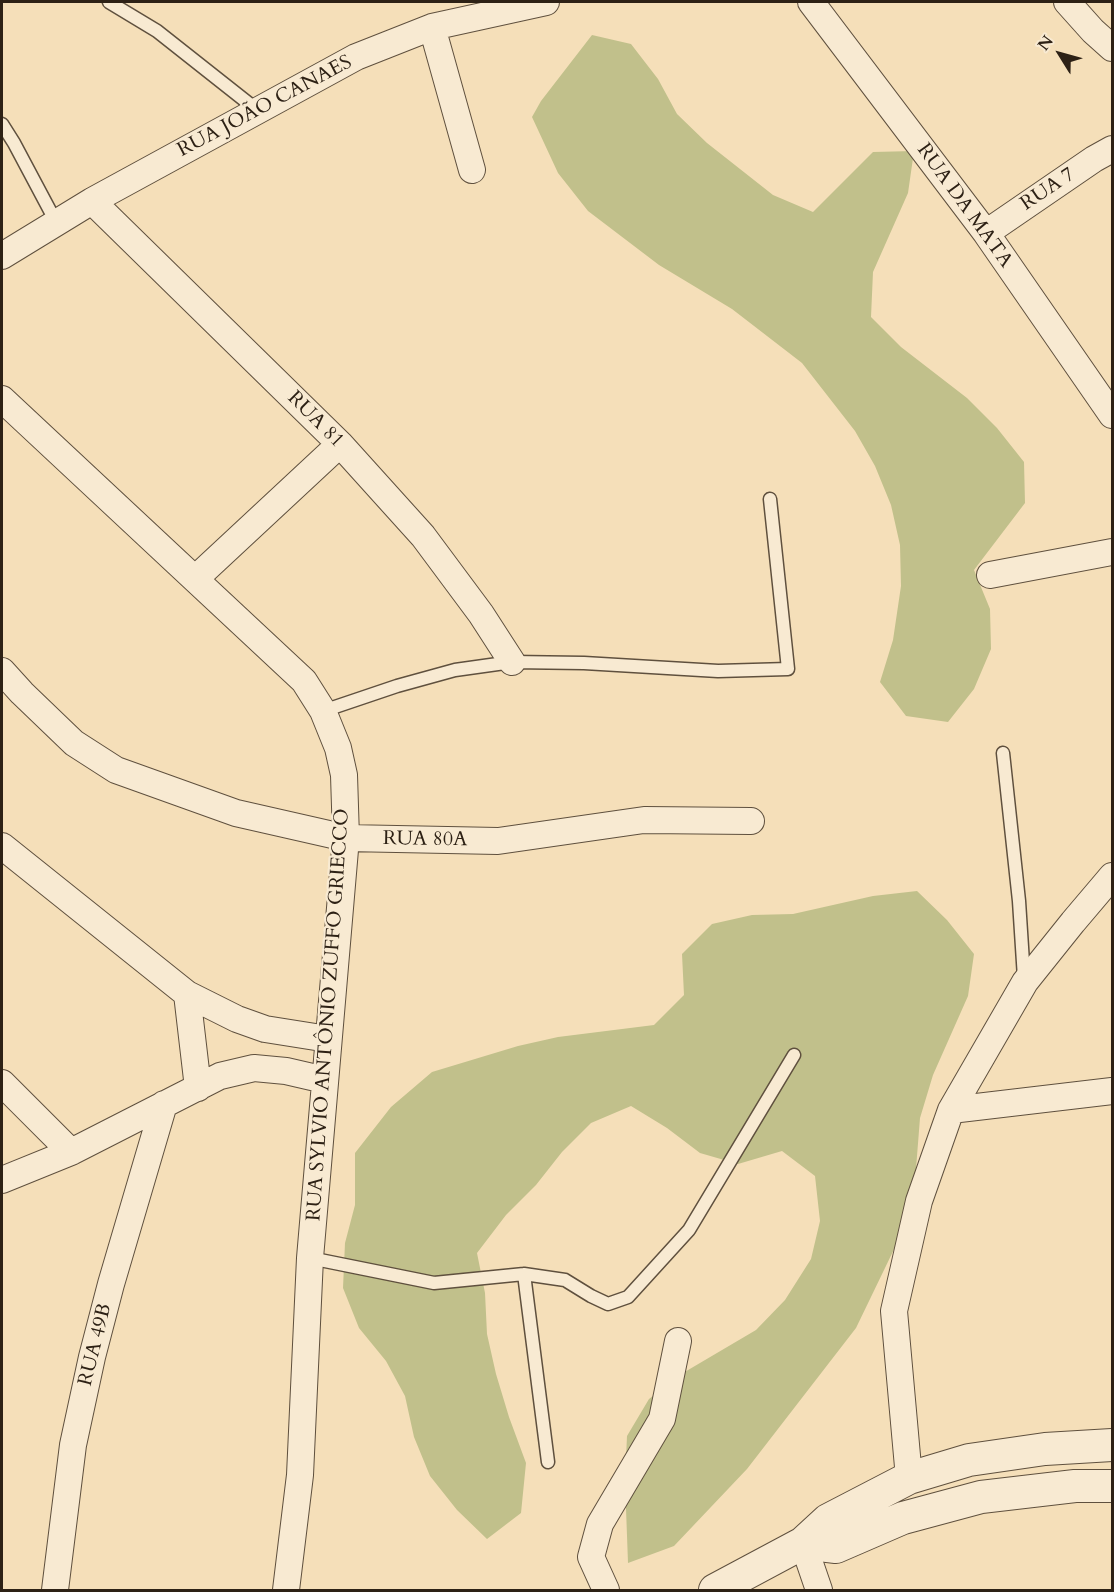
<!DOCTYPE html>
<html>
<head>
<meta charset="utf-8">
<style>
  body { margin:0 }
  #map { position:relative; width:1114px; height:1592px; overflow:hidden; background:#f5dfb9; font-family:Cardo,serif }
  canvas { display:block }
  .frame { position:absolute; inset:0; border:3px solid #2d2115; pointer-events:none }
  .north { position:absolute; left:1030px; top:24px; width:60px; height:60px; -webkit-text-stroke:4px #f8ead2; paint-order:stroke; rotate:307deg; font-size:16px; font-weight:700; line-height:24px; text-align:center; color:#2d2115 }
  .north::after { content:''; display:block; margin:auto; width:21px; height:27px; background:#2d2115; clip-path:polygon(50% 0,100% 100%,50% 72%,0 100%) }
</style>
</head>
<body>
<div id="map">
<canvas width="1114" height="1592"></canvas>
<div class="frame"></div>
<div class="north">N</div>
</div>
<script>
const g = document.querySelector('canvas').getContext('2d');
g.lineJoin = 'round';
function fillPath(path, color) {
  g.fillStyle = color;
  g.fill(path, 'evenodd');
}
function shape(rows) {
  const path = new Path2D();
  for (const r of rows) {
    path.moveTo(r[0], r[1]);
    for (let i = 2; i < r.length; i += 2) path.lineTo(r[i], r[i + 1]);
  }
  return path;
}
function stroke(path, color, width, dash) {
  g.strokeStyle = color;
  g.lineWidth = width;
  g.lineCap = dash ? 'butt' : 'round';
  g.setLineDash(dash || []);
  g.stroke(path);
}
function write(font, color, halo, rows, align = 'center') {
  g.font = font + ' Cardo,serif';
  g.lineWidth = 4.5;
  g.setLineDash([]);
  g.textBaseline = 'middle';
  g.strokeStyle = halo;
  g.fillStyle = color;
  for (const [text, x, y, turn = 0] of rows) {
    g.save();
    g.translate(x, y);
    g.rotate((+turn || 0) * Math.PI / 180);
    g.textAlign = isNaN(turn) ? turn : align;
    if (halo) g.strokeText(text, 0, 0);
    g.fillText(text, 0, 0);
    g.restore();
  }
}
const green = shape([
  [592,35,631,44,658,79,677,114,707,143,773,195,813,212,873,152,914,151,908,193,873,272,871,317,901,347,967,398,997,428,1024,462,1025,503,974,570,990,609,991,649,974,689,948,722,906,716,880,682,893,640,901,586,900,545,891,505,875,466,855,431,802,363,732,309,659,265,588,211,558,173,532,117,541,101],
  [917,891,947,920,974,954,968,996,933,1075,920,1118,914,1194,898,1241,856,1328,747,1469,674,1546,628,1563,625,1481,627,1436,649,1399,683,1373,756,1330,785,1300,811,1259,820,1221,815,1176,782,1151,738,1164,700,1153,667,1128,631,1106,591,1123,562,1152,536,1185,506,1215,477,1253,485,1293,487,1334,496,1374,509,1417,526,1463,521,1513,487,1539,457,1510,430,1476,414,1437,405,1396,386,1361,359,1328,343,1288,345,1243,355,1205,355,1153,391,1107,432,1072,518,1046,558,1037,654,1025,684,995,682,954,712,924,752,915,793,914,873,896]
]);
const service = shape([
  [109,2,157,31,257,110],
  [2,124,14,143,56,222],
  [323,711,397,686,455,670,512,662,584,663,718,671,788,669,770,499],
  [1003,753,1019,901,1024,978],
  [310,1258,434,1283,524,1274,565,1280,591,1296,608,1304,628,1297,689,1230,794,1055],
  [524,1274,548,1462]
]);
const minor = shape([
  [811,2,986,233,1112,415],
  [1067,2,1093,31,1112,48],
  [432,27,472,170],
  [92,201,340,444,423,536,481,614,512,662],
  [986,233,1094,159,1112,149],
  [2,256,92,201,356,57,432,27,546,2],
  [2,399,304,681,323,711,338,748,344,775,346,838,310,1258,300,1475,286,1590],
  [990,575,1112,552],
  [195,579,340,444],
  [2,671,22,693,74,743,116,770,236,813,346,838,498,841,644,820,751,821],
  [2,846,187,994,237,1019,265,1029,328,1039],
  [187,994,198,1088],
  [2,1083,71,1152],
  [951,1110,1112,1091],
  [2,1180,71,1152,220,1076,254,1068,286,1071,325,1080],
  [909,1478,894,1311,919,1201,951,1110,1025,982,1073,922,1112,876],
  [803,1543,819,1590],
  [55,1590,73,1445,92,1357,111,1284,164,1104],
  [606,1590,591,1557,600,1524,662,1419,678,1341]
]);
const tertiary = shape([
  [803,1543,836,1547,903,1518,981,1497,1075,1486,1112,1486],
  [715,1590,803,1543,828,1520,909,1478,969,1460,1045,1449,1112,1445]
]);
const streetNames = [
  ["RUA JOÃO CANAES",265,107,-28],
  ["RUA 7",1048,190,-34],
  ["RUA DA MATA",964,206,54],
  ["RUA 81",315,420,45],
  ["RUA 80A",425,840,1],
  ["RUA SYLVIO ANTÔNIO ZUFFO GRIECCO",329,1015,-86],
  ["RUA 49B",96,1345,-76]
];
fillPath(green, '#c1c08b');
stroke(service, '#5f503e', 15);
stroke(minor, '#5f503e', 28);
stroke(tertiary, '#5f503e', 34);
stroke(service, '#f8ead2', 12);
stroke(minor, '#f8ead2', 26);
stroke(tertiary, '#f8ead2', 32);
write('20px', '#2d2115', '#f8ead2', streetNames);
</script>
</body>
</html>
